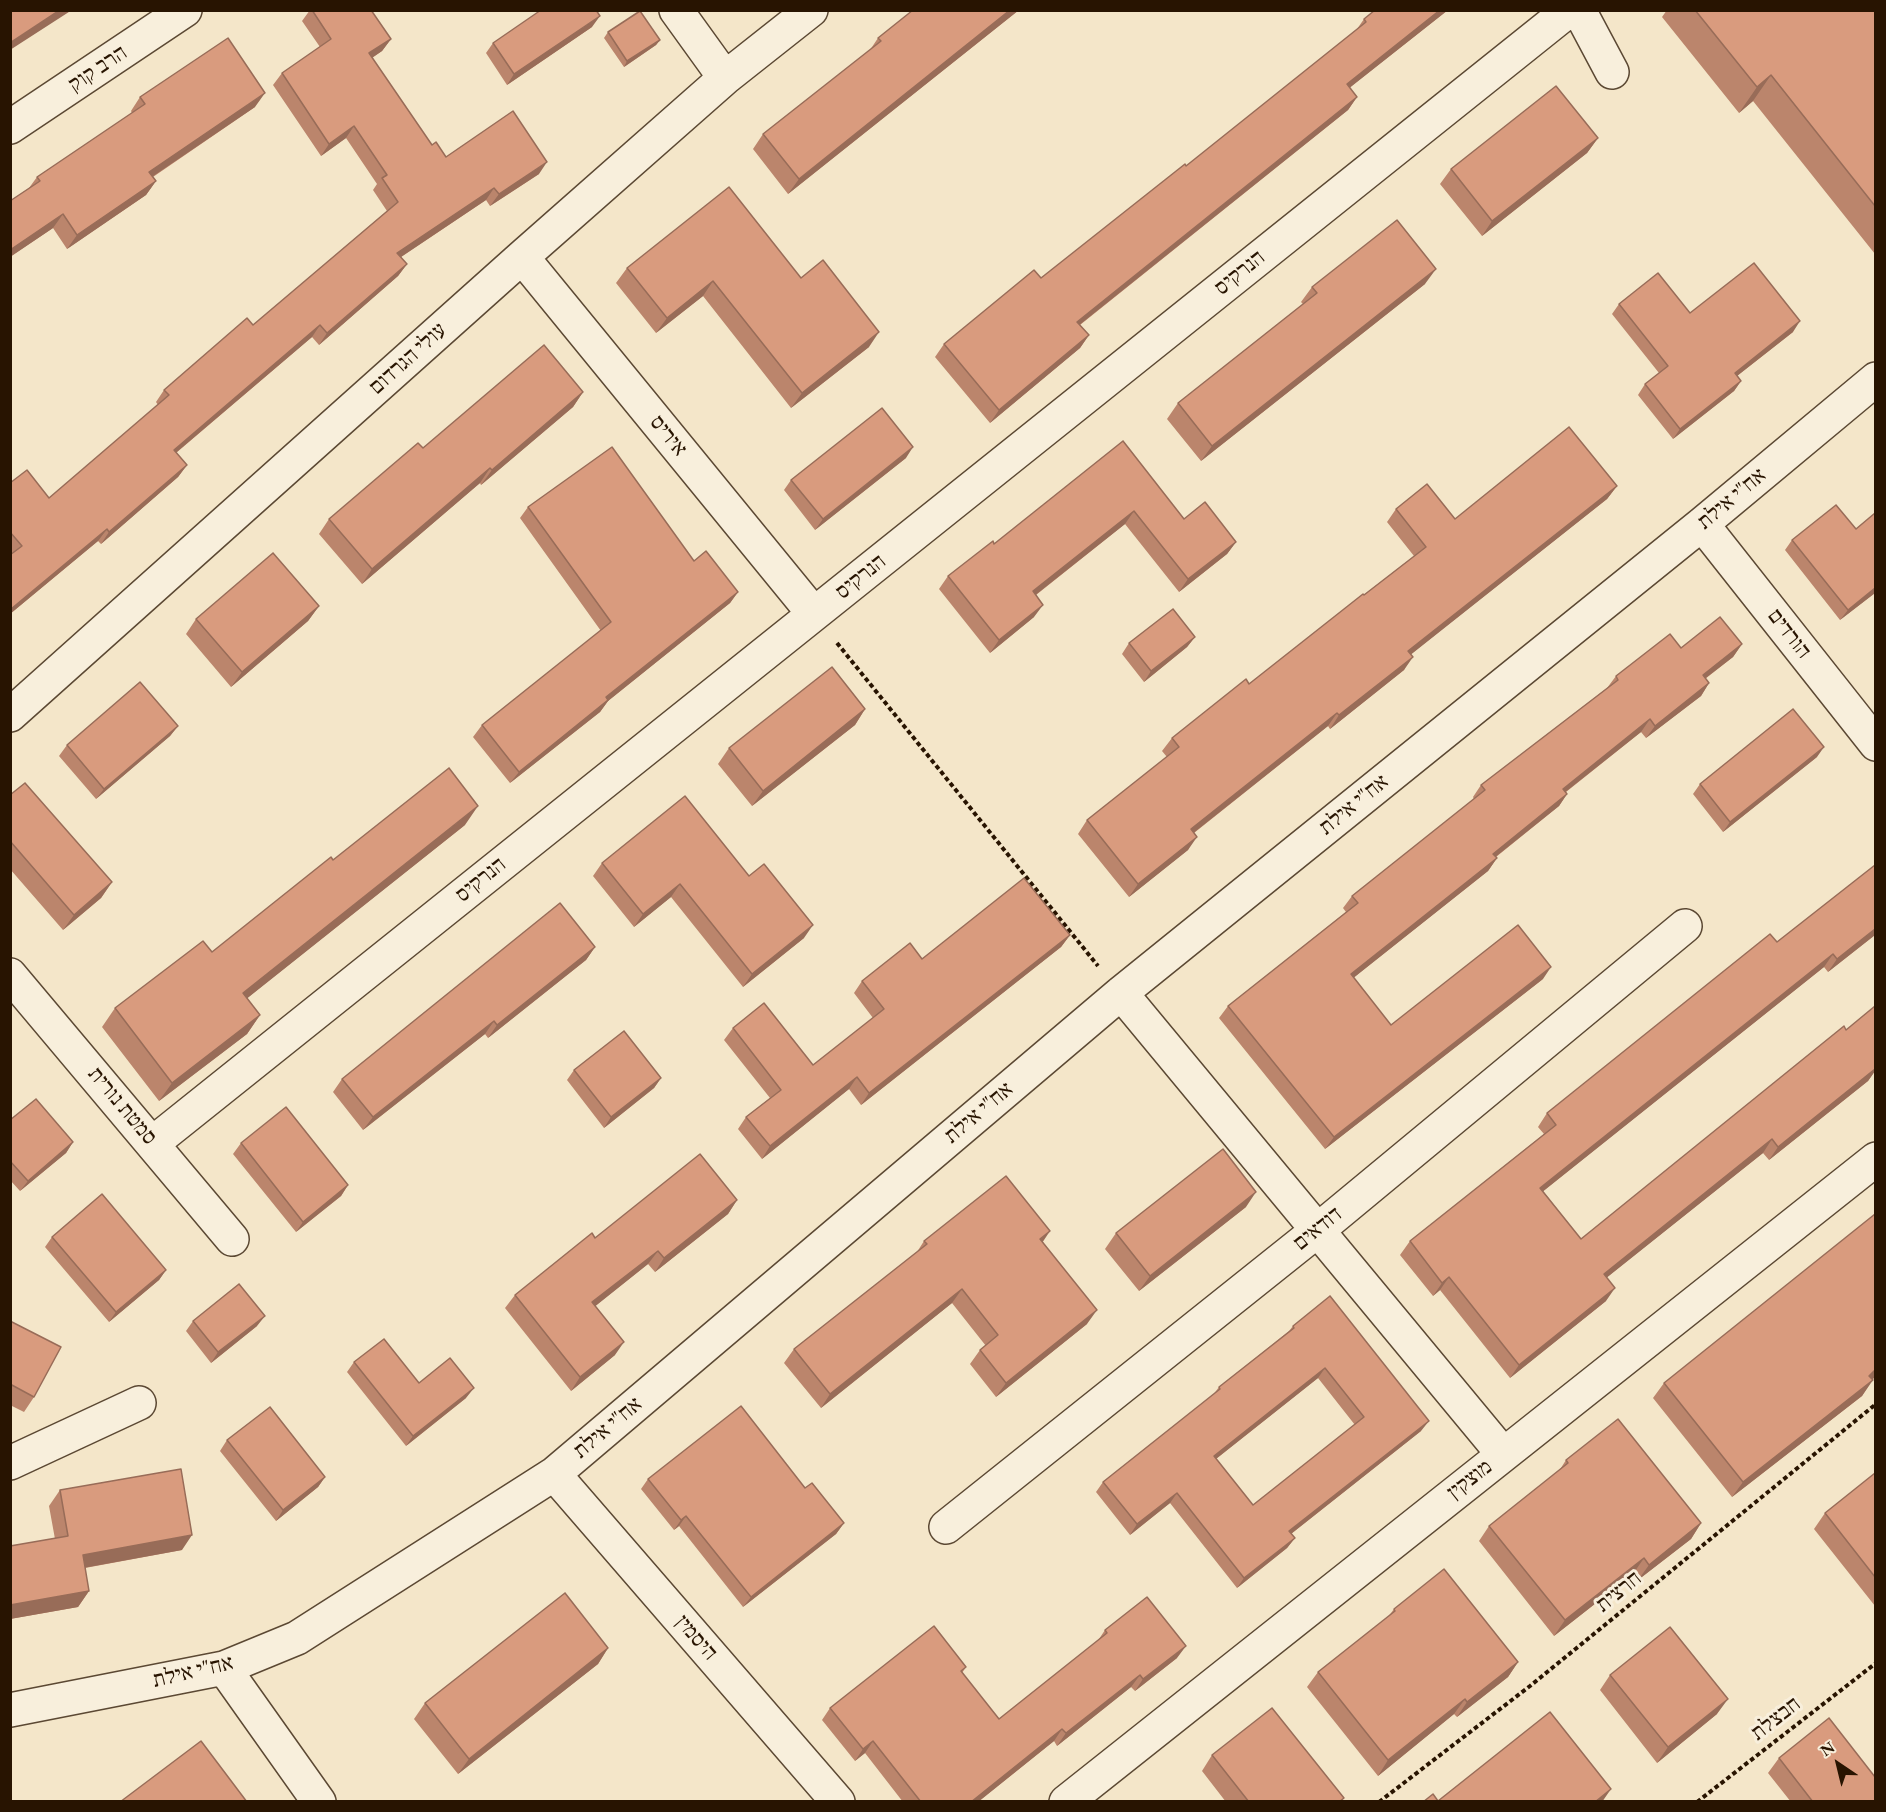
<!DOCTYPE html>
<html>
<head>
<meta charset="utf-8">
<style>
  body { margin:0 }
  #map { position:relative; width:1886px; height:1812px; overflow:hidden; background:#f4e6c9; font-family:"EB Garamond",serif }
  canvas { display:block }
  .frame { position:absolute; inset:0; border:12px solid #281401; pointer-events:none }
  .north { position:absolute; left:1808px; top:1734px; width:60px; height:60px; -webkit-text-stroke:4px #f8efdc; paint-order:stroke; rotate:325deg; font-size:16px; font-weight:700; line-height:24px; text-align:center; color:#281401 }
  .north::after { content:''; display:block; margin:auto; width:21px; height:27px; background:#281401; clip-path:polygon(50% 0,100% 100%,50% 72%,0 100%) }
</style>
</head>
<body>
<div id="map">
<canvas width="1886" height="1812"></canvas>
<div class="frame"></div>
<div class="north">N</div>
</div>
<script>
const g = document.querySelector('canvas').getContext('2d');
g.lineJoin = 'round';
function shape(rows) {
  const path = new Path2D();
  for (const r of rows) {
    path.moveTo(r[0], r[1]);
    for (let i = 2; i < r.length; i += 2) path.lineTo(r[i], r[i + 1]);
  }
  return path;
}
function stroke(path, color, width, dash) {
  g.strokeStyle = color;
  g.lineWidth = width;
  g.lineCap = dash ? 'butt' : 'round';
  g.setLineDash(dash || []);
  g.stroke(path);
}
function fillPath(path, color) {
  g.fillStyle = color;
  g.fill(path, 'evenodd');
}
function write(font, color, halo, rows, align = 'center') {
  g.font = font + ' "EB Garamond","Frank Ruhl Libre",serif';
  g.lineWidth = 6;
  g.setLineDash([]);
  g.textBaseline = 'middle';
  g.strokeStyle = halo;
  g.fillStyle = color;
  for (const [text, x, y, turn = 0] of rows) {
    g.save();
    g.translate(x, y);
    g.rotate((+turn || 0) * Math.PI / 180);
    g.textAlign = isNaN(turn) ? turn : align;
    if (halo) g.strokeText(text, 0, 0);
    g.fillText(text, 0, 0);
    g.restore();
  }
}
const path = shape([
  [837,643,1098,966],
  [1379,1802,1530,1686,1876,1404],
  [1697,1802,1876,1663]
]);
const minor = shape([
  [676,10,725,78],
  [1579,10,1612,72],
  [10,127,185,10],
  [522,257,814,614],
  [1702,524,1876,744],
  [10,715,522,257,725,78,811,10],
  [10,975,232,1239],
  [1121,993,1503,1454],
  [153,1143,1569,10],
  [10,1463,139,1403],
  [554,1474,838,1802],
  [946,1527,1318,1230,1685,926],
  [224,1668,319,1802],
  [10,1710,224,1668,297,1638,554,1474,1121,993,1702,524,1876,379],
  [1066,1802,1876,1159]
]);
const wall = shape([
  [310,10,371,10,391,39,382,51,372,58,432,145,446,157,539,174,490,206,486,200,401,257,407,264,398,276,319,345,312,337,176,453,187,465,178,477,101,544,98,541,10,614,10,483,49,498,158,405,156,402,164,390,253,325,387,211,373,190,377,184,346,138,321,156,273,85,282,73,320,47,302,21],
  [913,10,1019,10,788,194,753,149,763,134,870,50,878,38],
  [1448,10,1349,88,1357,97,1348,110,1080,325,1089,335,1080,348,990,423,935,357,944,344,1041,278,1186,166,1357,29,1364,19],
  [1667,10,1875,10,1875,254,1753,101,1739,113,1662,17],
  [592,27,507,85,486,53,493,43],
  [608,32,660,40,656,45,624,67,604,38],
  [140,97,255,107,153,177,156,181,146,195,67,249,53,228,10,257,10,201,29,188,37,177,132,113,131,111],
  [1598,138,1587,153,1482,236,1440,184,1451,169],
  [627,268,801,278,869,347,791,408,703,296,656,333,616,283],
  [1425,284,1201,461,1167,419,1178,403,1303,304,1301,302,1312,287],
  [1619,304,1690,313,1793,332,1737,376,1741,381,1734,391,1673,439,1638,395,1645,384,1659,373,1612,314],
  [583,392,573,407,481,485,480,483,362,584,319,534,329,519,423,448],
  [1123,441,1184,519,1236,542,1227,554,1179,592,1125,524,1036,595,1034,617,990,653,939,589,948,576,994,544],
  [906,458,815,530,784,490,791,480],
  [1617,486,1607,499,1411,654,1404,670,1330,729,1328,726,1194,833,1188,850,1129,897,1078,834,1087,820,1167,757,1162,751,1172,738,1249,684,1414,556,1387,522,1396,509,1455,519],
  [528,507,694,561,738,592,730,603,608,701,600,712,510,783,473,737,482,725,601,631,520,518],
  [1792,540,1875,593,1840,620,1785,550],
  [319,606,308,621,231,687,186,634,196,619],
  [1195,637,1187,647,1144,682,1122,654,1129,643],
  [1742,644,1733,657,1705,679,1709,683,1701,696,1646,738,1641,732,1566,792,1567,794,1559,806,1496,857,1497,858,1488,871,1353,978,1391,1025,1543,979,1325,1149,1219,1018,1228,1006,1346,912,1343,908,1352,896,1474,799,1473,797,1481,785,1607,688,1616,676,1681,648],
  [865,709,855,725,752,806,718,764,729,748],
  [178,726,170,736,96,799,59,756,67,745],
  [1817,757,1723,832,1693,794,1700,784],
  [10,795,112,882,101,898,63,930,10,869],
  [465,825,247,998,260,1015,247,1034,159,1101,102,1027,115,1008,212,952,333,860],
  [602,863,749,876,804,938,743,987,671,897,634,927,593,876],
  [1875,865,1875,935,1828,972,1824,967,1543,1191,1581,1239,1875,1071,1868,1081,1769,1160,1763,1153,1607,1277,1606,1301,1510,1378,1440,1290,1433,1296,1400,1255,1410,1241,1544,1134,1538,1127,1547,1113,1777,942],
  [1070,935,1061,947,861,1105,849,1089,762,1159,738,1129,746,1117,770,1098,724,1040,733,1028,813,1065,873,1018,854,993,862,981,922,959],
  [595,947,586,960,488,1038,485,1034,363,1130,333,1092,342,1079],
  [574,1070,661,1078,654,1088,604,1128,567,1080],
  [10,1120,73,1142,66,1153,20,1191,10,1180],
  [241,1143,348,1185,341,1196,296,1232,233,1154],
  [737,1200,728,1214,655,1272,648,1264,595,1306,615,1355,571,1391,505,1308,515,1295,595,1238],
  [1246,1207,1139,1291,1105,1249,1116,1233],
  [52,1237,166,1270,159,1280,109,1322,45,1247],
  [924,1241,1043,1242,1087,1324,996,1397,970,1364,980,1350,986,1346,952,1303,821,1408,784,1363,794,1349,917,1252],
  [10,1321,34,1397,24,1412,10,1405],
  [193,1321,257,1326,211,1363,186,1331],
  [1293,1326,1421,1431,1291,1534,1295,1538,1287,1548,1237,1588,1170,1503,1130,1535,1096,1492,1103,1482,1213,1395,1219,1387,1289,1331],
  [1318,1378,1355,1425,1253,1505,1216,1459],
  [354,1362,419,1383,466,1398,406,1446,347,1372],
  [1875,1377,1872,1380,1862,1396,1732,1497,1653,1398,1664,1383],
  [227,1440,325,1477,318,1487,276,1521,220,1451],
  [1566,1460,1701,1523,1691,1539,1638,1580,1633,1574,1554,1636,1479,1541,1489,1526,1559,1471],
  [1875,1473,1875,1606,1814,1529,1825,1513],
  [648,1479,805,1488,844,1523,836,1534,743,1607,679,1526,674,1530,641,1489],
  [60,1490,182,1550,85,1568,89,1591,78,1607,10,1619,10,1546,55,1539,49,1506],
  [1394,1609,1518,1662,1508,1677,1457,1717,1454,1714,1378,1776,1307,1687,1318,1672,1388,1617],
  [1105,1630,1177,1658,1135,1691,1131,1687,1057,1746,1054,1741,978,1802,903,1802,865,1753,855,1761,822,1720,830,1708,966,1667,962,1673,999,1719,1097,1642],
  [608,1648,598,1664,458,1774,414,1719,425,1703],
  [1610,1675,1717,1714,1657,1763,1600,1690],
  [1212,1755,1341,1802,1226,1802,1202,1771],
  [1779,1758,1875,1802,1791,1802,1768,1773]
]);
const shadedWall = shape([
  [60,10,72,10,10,50,10,43],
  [1010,10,1019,10,788,194,799,179],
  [1440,10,1448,10,1338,97,1347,84],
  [600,16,592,27,507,85,514,74],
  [391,39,382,51,361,65,369,53],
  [660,40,656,45,624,67,627,61],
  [1771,75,1753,101,1739,113,1757,87],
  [265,93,255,107,140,185,149,172],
  [1357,97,1348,110,1068,334,1077,322],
  [354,126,346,138,321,156,329,144],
  [1598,138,1587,153,1482,236,1492,221],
  [547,162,539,174,490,206,499,194],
  [156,181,146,195,67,249,77,235],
  [494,188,486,200,389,265,397,253],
  [63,214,53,228,10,257,10,250],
  [407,264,398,276,319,345,327,333],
  [1436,269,1425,284,1201,461,1212,446],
  [713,281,703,296,656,333,667,318],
  [1800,321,1793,332,1728,383,1735,373],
  [320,325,312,337,165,462,174,450],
  [879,332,869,347,791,408,802,393],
  [1089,335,1080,348,990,423,999,410],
  [1741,381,1734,391,1673,439,1680,429],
  [583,392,573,407,481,485,492,470],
  [913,447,906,458,815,530,823,519],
  [187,465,178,477,101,544,109,532],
  [490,468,480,483,362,584,372,569],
  [1617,486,1607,499,1399,664,1408,651],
  [1134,511,1125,524,1024,604,1033,591],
  [107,529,98,541,10,614,11,609],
  [1236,542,1227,554,1179,592,1188,579],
  [1875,588,1875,593,1840,620,1848,610],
  [738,592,730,603,608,701,600,712,510,783,519,772,606,697],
  [1043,605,1034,617,990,653,999,640],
  [319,606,308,621,231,687,242,672],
  [1195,637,1187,647,1144,682,1151,671],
  [1742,644,1733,657,1694,687,1703,675],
  [1413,657,1404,670,1330,729,1339,715],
  [1709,683,1701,696,1646,738,1655,726],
  [865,709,855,725,752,806,763,791],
  [1337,713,1328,726,1182,842,1191,829],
  [1650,719,1641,732,1554,801,1563,789],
  [178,726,170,736,96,799,104,789],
  [1824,747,1817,757,1723,832,1730,822],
  [1567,794,1559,806,1484,866,1493,854],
  [478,806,465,825,230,1012,243,993],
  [1197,837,1188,850,1129,897,1138,884],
  [1497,858,1488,871,1342,987,1351,974],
  [112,882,101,898,63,930,74,915],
  [680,884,671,897,634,927,643,914],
  [813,925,804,938,743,987,752,974],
  [1875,929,1875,935,1828,972,1837,959],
  [1070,935,1061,947,861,1105,869,1093],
  [595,947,586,960,488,1038,497,1025],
  [1833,954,1824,967,1531,1201,1540,1188],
  [1551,967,1543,979,1325,1149,1334,1137],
  [260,1015,247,1034,159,1101,172,1083],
  [494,1021,485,1034,363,1130,373,1117],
  [1875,1065,1875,1071,1868,1081,1769,1160,1778,1147],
  [857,1077,849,1089,762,1159,770,1146],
  [661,1078,654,1088,604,1128,611,1117],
  [1772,1139,1763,1153,1595,1287,1604,1274],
  [73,1142,66,1153,20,1191,28,1181],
  [348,1185,341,1196,296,1232,303,1222],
  [1256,1192,1246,1207,1139,1291,1150,1276],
  [737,1200,728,1214,655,1272,664,1258],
  [1050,1231,1040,1246,1040,1239],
  [658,1251,648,1264,583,1316,592,1302],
  [166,1270,159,1280,109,1322,116,1312],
  [1449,1277,1440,1290,1433,1296,1442,1283],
  [1615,1288,1606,1301,1510,1378,1519,1365],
  [962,1289,952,1303,821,1408,830,1394],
  [1097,1310,1087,1324,996,1397,1006,1383],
  [265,1316,257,1326,211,1363,218,1352],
  [624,1342,615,1355,571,1391,580,1377],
  [1325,1368,1318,1378,1207,1466,1214,1456],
  [1875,1370,1875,1377,1858,1391,1869,1376],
  [1873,1380,1862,1396,1732,1497,1743,1482],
  [474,1388,466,1398,406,1446,413,1436],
  [1429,1421,1421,1431,1282,1541,1289,1531],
  [325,1477,318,1487,276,1521,283,1510],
  [1177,1493,1170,1503,1130,1535,1137,1524],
  [686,1516,679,1526,674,1530,681,1520],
  [844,1523,836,1534,743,1607,751,1597],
  [1701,1523,1691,1539,1638,1580,1649,1565],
  [192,1535,182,1550,72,1570,83,1555],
  [1295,1538,1287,1548,1237,1588,1244,1578],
  [1644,1558,1633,1574,1554,1636,1565,1620],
  [89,1591,78,1607,10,1619,10,1605],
  [1186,1646,1177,1658,1135,1691,1143,1679],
  [608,1648,598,1664,458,1774,469,1759],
  [1518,1662,1508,1677,1457,1717,1467,1702],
  [1140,1675,1131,1687,1057,1746,1066,1733],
  [1465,1699,1454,1714,1378,1776,1388,1760],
  [1728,1699,1717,1714,1657,1763,1668,1747],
  [1062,1729,1054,1741,978,1802,971,1802],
  [873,1741,865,1753,855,1761,863,1749],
  [1611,1789,1602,1802,1595,1802]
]);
const building = shape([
  [10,10,60,10,10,43,10,10],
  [312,10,371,10,391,39,369,53,432,145,436,142,446,157,513,111,547,162,499,194,494,188,397,253,407,264,327,333,320,325,174,450,187,465,109,532,107,529,11,609,10,555,22,546,10,532,10,483,27,470,49,498,169,395,164,390,247,318,253,325,398,202,382,178,387,175,354,126,329,144,282,73,331,39,312,10],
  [541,10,596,10,600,16,514,74,493,43,541,10],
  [913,10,1010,10,799,179,763,134,881,41,878,38,913,10],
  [1375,10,1440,10,1347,84,1357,97,1077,322,1089,335,999,410,944,344,1034,270,1041,278,1185,164,1186,166,1366,22,1364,19,1375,10],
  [1695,10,1875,10,1875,206,1771,75,1757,87,1695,10],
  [640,11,660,40,627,61,608,32,640,11],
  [228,38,265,93,149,172,156,181,77,235,63,214,10,250,10,201,40,181,37,177,145,104,140,97,228,38],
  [1556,86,1598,138,1492,221,1451,169,1556,86],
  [729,187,801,278,823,260,879,332,802,393,713,281,667,318,627,268,729,187],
  [1397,220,1436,269,1212,446,1178,403,1317,293,1312,287,1397,220],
  [1754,263,1800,321,1735,373,1741,381,1680,429,1645,384,1668,366,1619,304,1658,273,1690,313,1754,263],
  [544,345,583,392,492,470,490,468,372,569,329,519,418,443,423,448,544,345],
  [882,408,913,447,823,519,791,480,882,408],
  [1569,427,1617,486,1408,651,1413,657,1339,715,1337,713,1191,829,1197,837,1138,884,1087,820,1179,747,1172,738,1246,679,1249,684,1363,594,1364,595,1426,547,1396,509,1427,484,1455,519,1569,427],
  [1123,441,1184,519,1205,502,1236,542,1188,579,1134,511,1033,591,1043,605,999,640,948,576,993,541,994,544,1123,441],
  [612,447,694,561,706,551,738,592,606,697,608,700,519,772,482,725,611,622,528,507,612,447],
  [1836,505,1856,529,1875,513,1875,588,1848,610,1792,540,1836,505],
  [273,553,319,606,242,672,196,619,273,553],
  [1173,609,1195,637,1151,671,1129,643,1173,609],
  [1720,617,1742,644,1703,675,1709,683,1655,726,1650,719,1563,789,1567,794,1493,854,1497,858,1351,974,1391,1025,1518,925,1551,967,1334,1137,1228,1006,1358,903,1352,896,1485,790,1481,785,1618,680,1616,676,1670,634,1681,648,1720,617],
  [832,667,865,709,763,791,729,748,832,667],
  [140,682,178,726,104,789,67,745,140,682],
  [1793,709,1824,747,1730,822,1700,784,1793,709],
  [449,768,478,806,243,993,260,1015,172,1083,115,1008,203,941,212,952,331,857,333,860,449,768],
  [25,783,112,882,74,915,10,841,10,795,25,783],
  [685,796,749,876,764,864,813,925,752,974,680,884,643,914,602,863,685,796],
  [1875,865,1875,929,1837,959,1833,954,1540,1188,1581,1239,1844,1026,1846,1030,1875,1006,1875,1069,1778,1147,1772,1139,1604,1274,1615,1288,1519,1365,1449,1277,1442,1283,1410,1241,1556,1125,1547,1113,1770,934,1777,942,1875,865],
  [1024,878,1070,935,869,1093,857,1077,770,1146,746,1117,781,1090,733,1028,764,1003,813,1065,884,1009,862,981,910,943,922,959,1024,878],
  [560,903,595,947,497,1025,494,1021,373,1117,342,1079,560,903],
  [624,1031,661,1078,611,1117,574,1070,624,1031],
  [36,1099,73,1142,28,1181,10,1161,10,1120,36,1099],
  [286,1107,348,1185,303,1222,241,1143,286,1107],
  [1223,1149,1256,1192,1150,1276,1116,1233,1223,1149],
  [700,1154,737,1200,664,1258,658,1251,592,1302,624,1342,580,1377,515,1295,592,1233,595,1238,700,1154],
  [1006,1176,1050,1231,1040,1239,1097,1310,1006,1383,980,1350,998,1335,962,1289,830,1394,794,1349,927,1244,924,1241,1006,1176],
  [102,1194,166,1270,116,1312,52,1237,102,1194],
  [1875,1214,1875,1370,1869,1376,1873,1380,1743,1482,1664,1383,1875,1214],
  [239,1284,265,1316,218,1352,193,1321,239,1284],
  [1330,1296,1429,1421,1289,1531,1295,1538,1244,1578,1177,1493,1137,1524,1103,1482,1220,1389,1219,1387,1294,1328,1293,1326,1330,1296],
  [1325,1368,1364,1417,1253,1505,1214,1456,1325,1368],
  [10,1321,61,1347,34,1397,10,1384,10,1321],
  [384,1339,419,1383,450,1358,474,1388,413,1436,354,1362,384,1339],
  [741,1406,805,1488,812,1483,844,1523,751,1597,686,1516,681,1520,648,1479,741,1406],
  [270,1407,325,1477,283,1510,227,1440,270,1407],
  [1618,1419,1701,1523,1649,1565,1644,1558,1565,1620,1489,1526,1568,1463,1566,1460,1618,1419],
  [181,1469,192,1535,83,1555,89,1591,10,1605,10,1546,68,1536,60,1490,181,1469],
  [1875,1473,1875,1577,1825,1513,1875,1473],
  [1444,1569,1518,1662,1467,1702,1465,1699,1388,1760,1318,1672,1395,1611,1394,1609,1444,1569],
  [565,1593,608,1648,469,1759,425,1703,565,1593],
  [1147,1597,1186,1646,1143,1679,1140,1675,1066,1733,1062,1729,971,1802,921,1802,873,1741,863,1749,830,1708,934,1626,966,1667,961,1671,999,1719,1107,1633,1105,1630,1147,1597],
  [1670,1627,1728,1699,1668,1747,1610,1675,1670,1627],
  [1272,1708,1344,1798,1339,1802,1249,1802,1212,1755,1272,1708],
  [1550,1712,1611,1789,1595,1802,1423,1802,1433,1794,1438,1801,1550,1712],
  [1829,1718,1875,1777,1875,1802,1813,1802,1779,1758,1829,1718],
  [201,1741,247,1802,120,1802,201,1741]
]);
const streetNames = [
  ["הרב קוק",98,69,-34],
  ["הנרקיס",1240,273,-39],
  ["עולי הגרדום",408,359,-42],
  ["איריס",668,436,51],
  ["אח\"י אילת",1732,499,-40],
  ["הנרקיס",861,577,-39],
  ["הורדים",1789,634,52],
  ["אח\"י אילת",1354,805,-39],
  ["הנרקיס",481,880,-39],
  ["סמטת נורית",122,1106,50],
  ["אח\"י אילת",979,1113,-40],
  ["דודאים",1318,1229,-39],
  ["אח\"י אילת",608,1428,-40],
  ["מוצקין",1470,1480,-38],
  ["חרצית",1619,1592,-39],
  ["היסמין",696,1638,49],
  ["אח\"י אילת",193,1672,-13],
  ["חבצלת",1776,1719,-38]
];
stroke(minor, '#5b4833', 36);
stroke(path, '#281401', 4, [4.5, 3]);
stroke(minor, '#f8efdc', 33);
fillPath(wall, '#bb856c');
fillPath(shadedWall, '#986c58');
fillPath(building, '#d99b7e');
stroke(building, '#986c58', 1.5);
write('22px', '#281401', '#f8efdc', streetNames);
</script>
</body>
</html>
